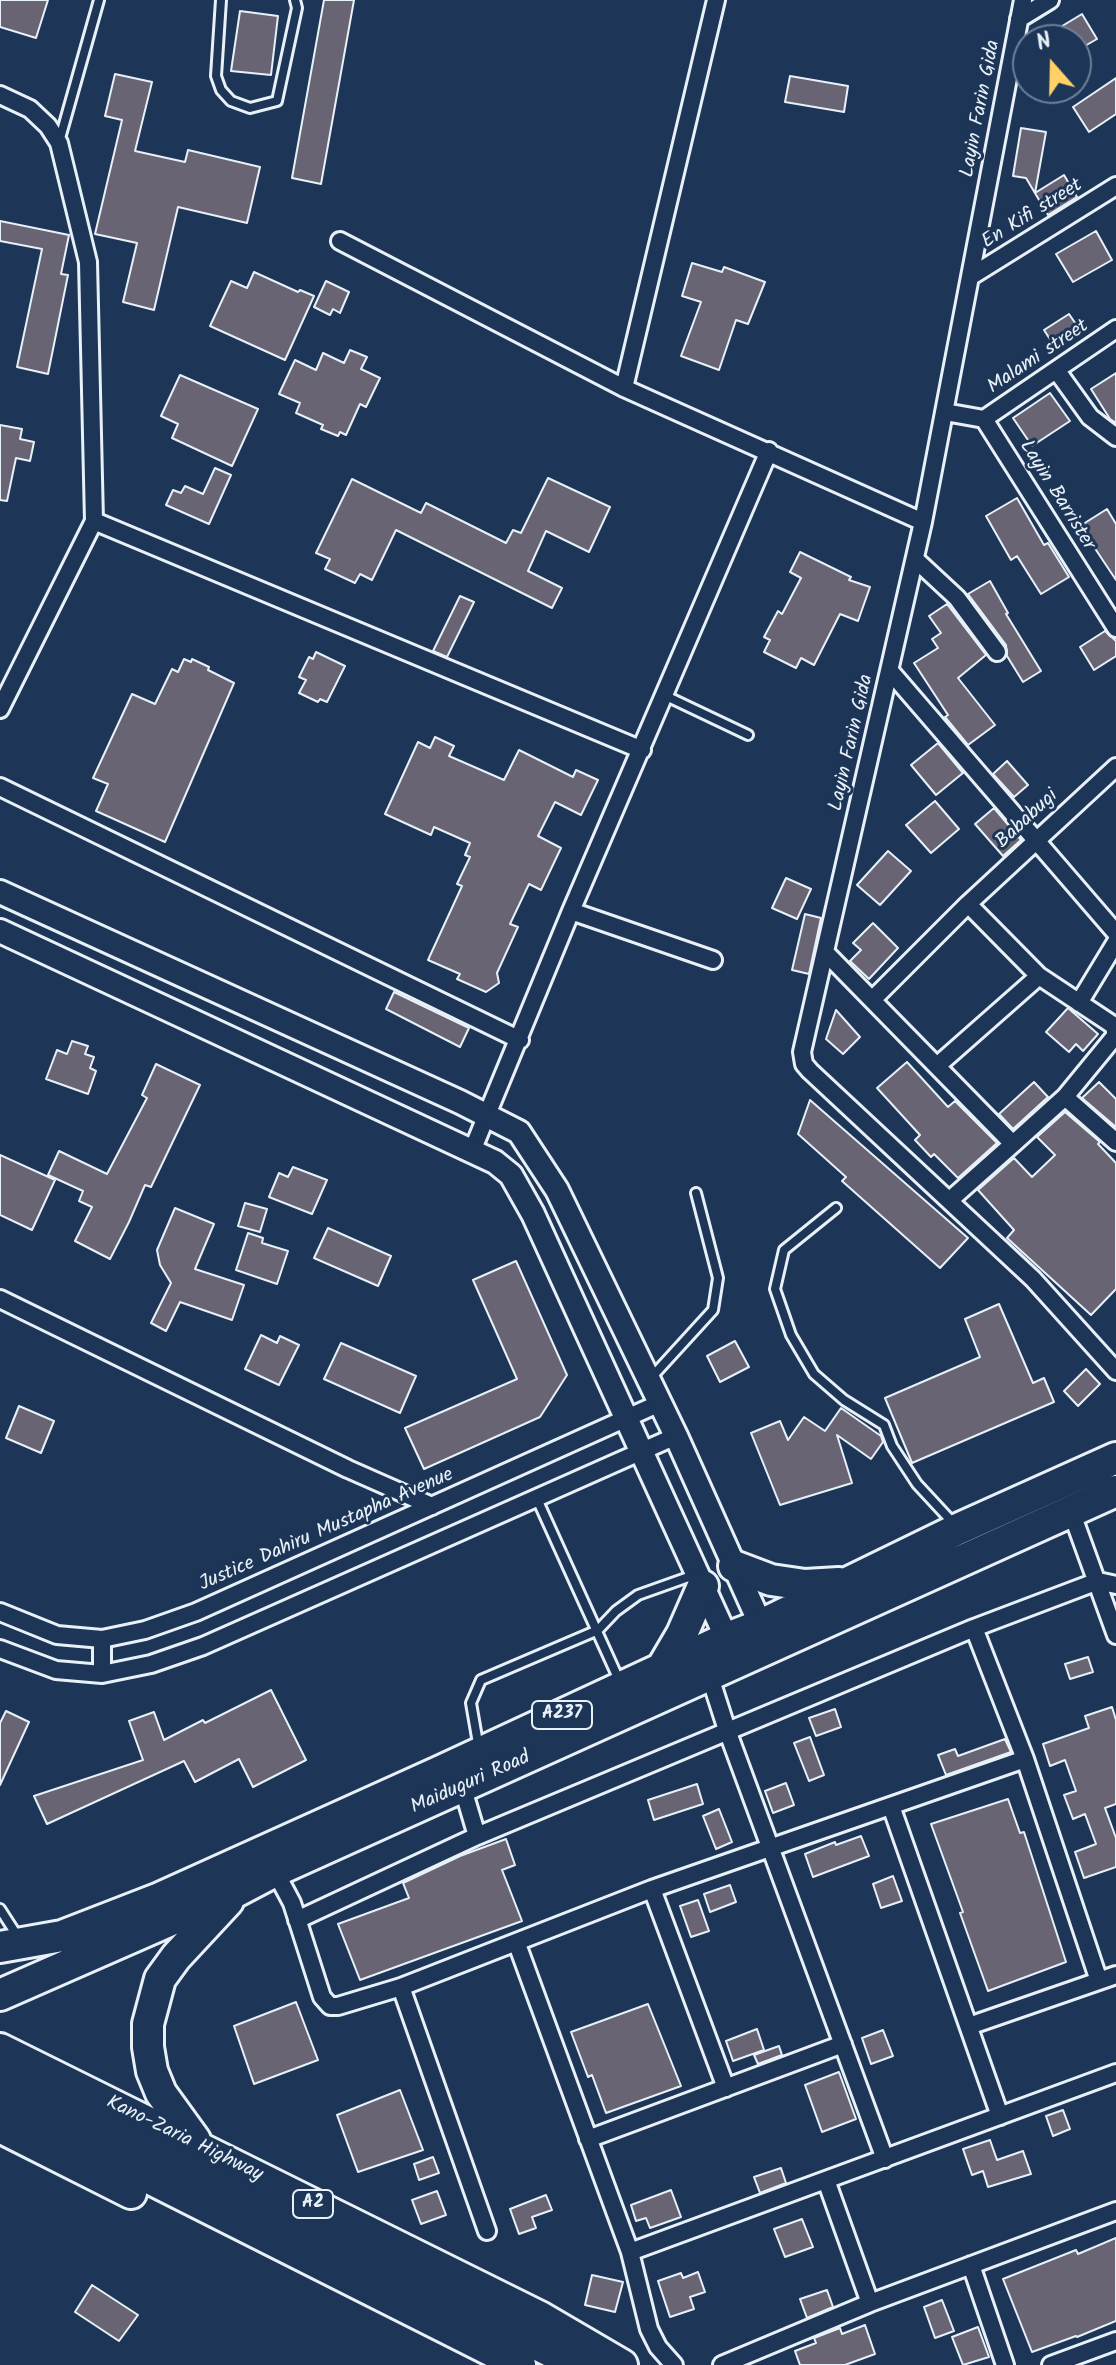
<!DOCTYPE html>
<html>
<head>
<meta charset="utf-8">
<style>
  body { margin:0 }
  #map { position:relative; width:1116px; height:2365px; overflow:hidden; background:#1d3557; font-family:Kalam,sans-serif }
  canvas { display:block }
  .north { position:absolute; left:1012px; top:24px; width:80px; height:80px; box-sizing:border-box; background:#1d3557; border:2px solid #6e8097; border-radius:50%; rotate:340deg; font-size:22px; font-weight:700; line-height:32px; text-align:center; color:#e8f1f8 }
  .north::after { content:''; display:block; margin:auto; width:28px; height:36px; background:#ffd166; clip-path:polygon(50% 0,100% 100%,50% 72%,0 100%) }
</style>
</head>
<body>
<div id="map">
<canvas width="1116" height="2365"></canvas>
<div class="north">N</div>
</div>
<script>
const g = document.querySelector('canvas').getContext('2d');
g.lineJoin = 'round';
function fillPath(path, color) {
  g.fillStyle = color;
  g.fill(path, 'evenodd');
}
function shape(rows) {
  const path = new Path2D();
  for (const r of rows) {
    path.moveTo(r[0], r[1]);
    for (let i = 2; i < r.length; i += 2) path.lineTo(r[i], r[i + 1]);
  }
  return path;
}
function stroke(path, color, width, dash) {
  g.strokeStyle = color;
  g.lineWidth = width;
  g.lineCap = dash ? 'butt' : 'round';
  g.setLineDash(dash || []);
  g.stroke(path);
}
function write(font, color, halo, rows, align = 'center') {
  g.font = font + ' Kalam,sans-serif';
  g.lineWidth = 6;
  g.setLineDash([]);
  g.textBaseline = 'middle';
  g.strokeStyle = halo;
  g.fillStyle = color;
  for (const [text, x, y, turn = 0] of rows) {
    g.save();
    g.translate(x, y);
    g.rotate((+turn || 0) * Math.PI / 180);
    g.textAlign = isNaN(turn) ? turn : align;
    if (halo) g.strokeText(text, 0, 0);
    g.fillText(text, 0, 0);
    g.restore();
  }
}
const building = shape([
  [0,0,48,0,36,38,0,27,0,0],
  [324,0,354,0,321,184,292,178,324,0],
  [240,11,278,16,271,75,231,71,240,11],
  [1082,14,1097,39,1076,51,1076,40,1039,40,1082,14],
  [115,74,152,82,135,151,185,162,188,150,260,167,247,223,178,207,154,310,123,302,137,243,95,234,122,120,105,116,115,74],
  [790,76,848,86,844,112,785,102,790,76],
  [1116,78,1116,114,1089,132,1073,107,1116,78],
  [1021,128,1046,132,1035,193,1064,175,1077,197,1048,215,1026,178,1013,176,1021,128],
  [0,221,69,235,61,274,68,275,48,374,17,367,42,249,0,241,0,221],
  [1096,231,1112,260,1073,282,1056,254,1096,231],
  [692,263,722,272,724,267,765,282,748,324,736,320,719,370,681,356,701,302,682,296,692,263],
  [254,272,298,292,300,290,314,296,285,360,210,326,231,281,247,288,254,272],
  [326,281,349,292,340,313,333,309,330,315,314,307,326,281],
  [1069,314,1080,330,1055,347,1044,330,1069,314],
  [350,350,367,357,361,369,380,378,366,407,360,404,346,435,340,432,338,436,321,429,323,425,296,413,300,403,279,394,295,360,316,370,323,353,344,363,350,350],
  [1116,373,1116,423,1110,419,1091,389,1116,373],
  [180,375,258,409,232,466,172,438,178,424,161,416,180,375],
  [1050,393,1070,421,1032,446,1013,418,1050,393],
  [0,425,22,429,20,439,34,442,30,461,16,458,7,501,0,500,0,425],
  [215,468,231,475,209,524,166,505,173,490,181,493,185,486,203,494,215,468],
  [548,478,610,507,589,552,546,531,528,571,562,588,552,608,396,530,372,580,360,574,355,583,325,569,330,559,316,553,352,479,421,513,426,503,506,543,513,530,521,533,548,478],
  [1017,498,1044,545,1048,543,1069,577,1041,594,1017,556,1011,560,986,516,1017,498],
  [1107,509,1116,524,1116,580,1080,526,1107,509],
  [800,552,851,577,849,580,870,587,858,621,840,614,814,665,801,658,796,668,764,652,770,640,764,637,778,611,782,614,801,578,790,572,800,552],
  [990,581,1008,613,1006,614,1041,671,1023,682,1007,656,1006,645,968,594,990,581],
  [460,596,474,602,447,657,433,651,460,596],
  [947,604,986,655,958,678,995,725,968,745,945,717,948,715,914,663,938,648,932,639,941,633,929,616,947,604],
  [1105,631,1116,641,1116,656,1094,670,1080,647,1105,631],
  [316,652,345,666,327,702,320,699,318,702,299,693,306,680,299,677,309,657,313,659,316,652],
  [184,659,191,662,192,659,209,667,208,670,234,683,165,842,96,811,108,784,93,778,132,694,155,704,172,669,178,672,184,659],
  [435,737,454,746,449,756,504,780,519,750,573,777,576,770,598,780,581,815,555,802,538,836,561,848,541,890,529,884,510,924,518,927,497,973,499,983,486,992,457,979,460,974,428,960,462,886,457,884,470,857,465,855,470,843,434,827,431,835,385,814,418,742,430,748,435,737],
  [938,743,963,773,936,795,911,765,938,743],
  [1007,761,1028,785,1014,797,993,774,1007,761],
  [935,801,959,829,931,853,906,825,935,801],
  [994,808,1021,840,1003,856,975,824,994,808],
  [888,851,911,871,880,905,857,885,888,851],
  [786,878,811,889,797,919,772,908,786,878],
  [805,914,821,918,809,974,792,970,805,914],
  [873,923,898,948,869,979,850,961,861,950,853,943,873,923],
  [394,992,469,1028,460,1047,386,1009,394,992],
  [1068,1008,1098,1034,1083,1051,1076,1044,1069,1052,1046,1032,1068,1008],
  [836,1010,860,1037,843,1054,826,1039,836,1010],
  [72,1041,88,1046,85,1054,94,1057,90,1068,96,1071,88,1094,46,1079,57,1050,67,1054,72,1041],
  [907,1062,948,1107,955,1101,997,1143,958,1178,934,1154,931,1157,915,1140,920,1135,877,1088,907,1062],
  [156,1064,200,1085,151,1187,145,1185,129,1222,110,1259,75,1241,92,1207,79,1201,83,1191,48,1175,59,1151,107,1174,147,1098,142,1095,156,1064],
  [1034,1082,1048,1097,1013,1129,999,1114,1034,1082],
  [1099,1082,1116,1099,1116,1127,1082,1098,1099,1082],
  [810,1100,968,1238,940,1268,842,1181,846,1177,798,1134,810,1100],
  [1065,1112,1100,1142,1098,1144,1116,1163,1116,1289,1091,1315,1007,1238,1014,1230,978,1190,1014,1158,1032,1177,1055,1155,1037,1137,1065,1112],
  [0,1155,55,1180,32,1230,0,1215,0,1155],
  [293,1167,327,1180,312,1214,269,1197,279,1173,288,1177,293,1167],
  [245,1203,267,1209,260,1232,238,1226,245,1203],
  [175,1208,214,1224,195,1269,244,1285,232,1320,180,1302,166,1331,151,1323,171,1283,160,1265,157,1250,175,1208],
  [328,1228,391,1256,378,1286,314,1258,328,1228],
  [248,1233,263,1238,262,1243,288,1251,277,1284,236,1270,248,1233],
  [516,1261,567,1375,540,1417,424,1469,405,1428,517,1379,473,1280,516,1261],
  [999,1304,1033,1383,1044,1378,1054,1402,912,1463,885,1398,980,1357,965,1319,999,1304],
  [261,1335,277,1343,280,1336,299,1345,279,1385,245,1369,261,1335],
  [735,1341,749,1367,720,1382,707,1356,735,1341],
  [341,1343,416,1376,400,1413,324,1379,341,1343],
  [1086,1369,1100,1384,1078,1406,1064,1391,1086,1369],
  [19,1406,54,1421,41,1453,6,1438,19,1406],
  [841,1408,881,1436,883,1442,871,1459,837,1435,852,1483,780,1505,751,1433,780,1421,788,1440,804,1417,825,1431,841,1408],
  [1088,1657,1093,1672,1070,1679,1065,1664,1088,1657],
  [271,1690,306,1760,253,1787,239,1759,195,1782,184,1761,47,1824,34,1796,143,1760,129,1721,154,1712,164,1740,203,1720,205,1723,271,1690],
  [1112,1707,1116,1720,1116,1804,1105,1808,1116,1838,1116,1867,1084,1878,1075,1852,1096,1844,1085,1814,1073,1819,1064,1795,1076,1791,1065,1760,1050,1766,1043,1744,1089,1728,1085,1716,1112,1707],
  [835,1709,841,1727,816,1736,809,1718,835,1709],
  [6,1711,29,1722,0,1785,0,1723,6,1711],
  [810,1737,824,1775,809,1781,794,1743,810,1737],
  [1005,1739,1011,1752,946,1775,938,1755,955,1749,958,1756,1005,1739],
  [786,1783,794,1805,773,1813,765,1791,786,1783],
  [697,1784,703,1804,654,1820,648,1800,697,1784],
  [1008,1799,1020,1833,1024,1832,1066,1962,988,1991,960,1913,963,1912,931,1824,1008,1799],
  [719,1809,732,1842,716,1849,703,1816,719,1809],
  [861,1836,869,1856,813,1877,805,1854,835,1842,836,1845,861,1836],
  [506,1839,515,1865,502,1870,522,1921,360,1980,338,1924,409,1898,403,1883,460,1856,506,1839],
  [893,1876,902,1901,881,1908,873,1884,893,1876],
  [730,1885,736,1902,710,1912,704,1894,730,1885],
  [698,1900,709,1931,691,1937,680,1906,698,1900],
  [296,2002,318,2060,254,2084,234,2026,296,2002],
  [648,2004,681,2086,606,2113,592,2075,588,2077,571,2032,648,2004],
  [757,2029,764,2050,733,2061,726,2041,757,2029],
  [883,2030,893,2056,871,2064,862,2038,883,2030],
  [779,2046,782,2055,758,2064,754,2055,779,2046],
  [839,2072,856,2119,822,2132,805,2085,839,2072],
  [400,2090,423,2150,358,2172,337,2115,400,2090],
  [1063,2110,1070,2129,1053,2136,1046,2116,1063,2110],
  [990,2140,997,2160,1023,2151,1031,2174,988,2187,983,2171,972,2175,963,2149,990,2140],
  [433,2157,439,2173,419,2180,414,2164,433,2157],
  [781,2168,786,2183,760,2193,754,2177,781,2168],
  [671,2190,681,2217,650,2228,646,2218,636,2221,631,2205,671,2190],
  [437,2191,446,2215,421,2224,412,2200,437,2191],
  [546,2195,552,2210,532,2217,536,2228,519,2234,510,2209,546,2195],
  [802,2219,813,2247,785,2257,774,2229,802,2219],
  [1116,2238,1116,2321,1077,2337,1076,2336,1032,2352,1003,2279,1076,2250,1078,2254,1116,2238],
  [698,2272,705,2292,690,2297,694,2309,670,2317,658,2281,681,2273,683,2278,698,2272],
  [592,2275,623,2282,615,2312,585,2305,592,2275],
  [92,2285,138,2315,119,2341,75,2312,92,2285],
  [827,2290,833,2307,807,2318,800,2299,827,2290],
  [942,2300,954,2331,935,2338,924,2307,942,2300],
  [865,2325,875,2354,845,2365,800,2365,795,2351,816,2343,814,2338,840,2328,842,2334,865,2325],
  [978,2327,989,2357,963,2365,952,2337,978,2327]
]);
const lane = shape([
  [221,0,216,76,221,90,231,101,250,108,277,101,297,8,295,0],
  [59,142,99,0],
  [666,696,748,735],
  [836,1208,784,1250,775,1289,791,1335,814,1374,844,1400,884,1425,892,1446,917,1484,955,1525],
  [650,1379,713,1310,718,1278,696,1193],
  [537,1499,619,1680],
  [479,1749,471,1703,481,1680,598,1630,616,1611,638,1595,697,1574],
  [0,1909,18,1937]
]);
const street = shape([
  [1023,0,923,522,802,1052,804,1064,810,1071,1033,1279,1116,1371],
  [1019,19,1050,0],
  [0,95,30,109,48,126,59,143,88,262,94,521],
  [340,241,624,388,923,522],
  [970,277,1116,186],
  [1057,371,1090,417,1116,437],
  [624,388,716,0],
  [945,412,984,419,1116,628],
  [984,419,1116,329],
  [915,559,957,598,997,652],
  [890,671,1116,933],
  [0,709,94,521,642,750],
  [0,787,520,1040],
  [571,911,713,960],
  [825,952,1013,1144,1065,1097,1115,1036,1115,1030,1113,1025,1039,976,968,904],
  [872,1000,968,904,1116,767],
  [1079,1003,1116,942],
  [938,1065,1039,976],
  [1065,1097,1116,1142],
  [472,1151,571,911,769,451],
  [950,1200,1013,1144],
  [0,1299,348,1469,432,1506],
  [1071,1511,1116,1635],
  [0,1612,57,1635,102,1639,145,1630,196,1612,660,1403],
  [974,1628,1025,1759,1099,1981],
  [102,1639,102,1674],
  [0,1649,56,1670,102,1674,151,1664,203,1646,676,1436],
  [709,1674,727,1730,885,2159],
  [463,1789,477,1836],
  [891,1806,1000,2116],
  [275,1871,292,1903,322,1997,330,2006,338,2006,401,1987,652,1889,1025,1759],
  [652,1889,726,2088],
  [297,1920,477,1836,974,1628,1098,1581,1116,1585],
  [517,1944,630,2252,649,2329,658,2347,674,2365],
  [401,1987,487,2231],
  [969,2026,1116,1975],
  [588,2139,843,2044],
  [826,2180,870,2303],
  [630,2252,1116,2073],
  [971,2265,1005,2365],
  [722,2365,870,2303,1116,2211],
  [1051,2365,1116,2341]
]);
const secondary = shape([
  [0,892,460,1102,519,1132,557,1190,676,1436,767,1639],
  [0,931,495,1162,511,1175,533,1214,732,1650]
]);
const highway = shape([
  [734,1566,771,1580,805,1585,839,1583],
  [662,1668,682,1634,703,1586],
  [0,1947,62,1936,160,1898,439,1772,727,1638,761,1625,958,1529,1116,1458],
  [0,1995,237,1891,275,1871,1116,1491],
  [0,2049,540,2317,622,2365],
  [0,2076,578,2365],
  [0,2103,520,2365],
  [0,2127,131,2193],
  [195,2140,161,2093,152,2071,148,2047,148,2024,160,1979,176,1957,228,1901]
]);
const shields = [
  [562,1715,60],
  [313,2204,40]
];
const shieldNames = [
  ["A237",562,1715],
  ["A2",313,2204]
];
const streetNames = [
  ["Layin Farin Gida",982,109,-79],
  ["En Kifi street",1033,215,-32],
  ["Malami street",1039,358,-34],
  ["Layin Barrister",1056,496,58],
  ["Layin Farin Gida",853,743,-77],
  ["Bababugi",1028,820,-43],
  ["Justice Dahiru Mustapha Avenue",327,1531,-24],
  ["Maiduguri Road",471,1784,-24],
  ["Kano-Zaria Highway",184,2140,26]
];
fillPath(building, '#686474');
stroke(building, '#e8f1f8', 2);
stroke(lane, '#e8f1f8', 14);
stroke(street, '#e8f1f8', 22);
stroke(secondary, '#e8f1f8', 28);
stroke(highway, '#e8f1f8', 36);
stroke(lane, '#1d3557', 8);
stroke(street, '#1d3557', 16);
stroke(secondary, '#1d3557', 22);
stroke(highway, '#1d3557', 30);
for (const [x, y, w] of shields) {
  const box = new Path2D();
  box.roundRect(x - w / 2, y - 14, w, 28, 6);
  g.fillStyle = '#1d3557';
  g.fill(box);
  stroke(box, '#e8f1f8', 2);
}
write('bold 18px', '#e8f1f8', null, shieldNames);
write('20px', '#e8f1f8', '#1d3557', streetNames);
</script>
</body>
</html>
